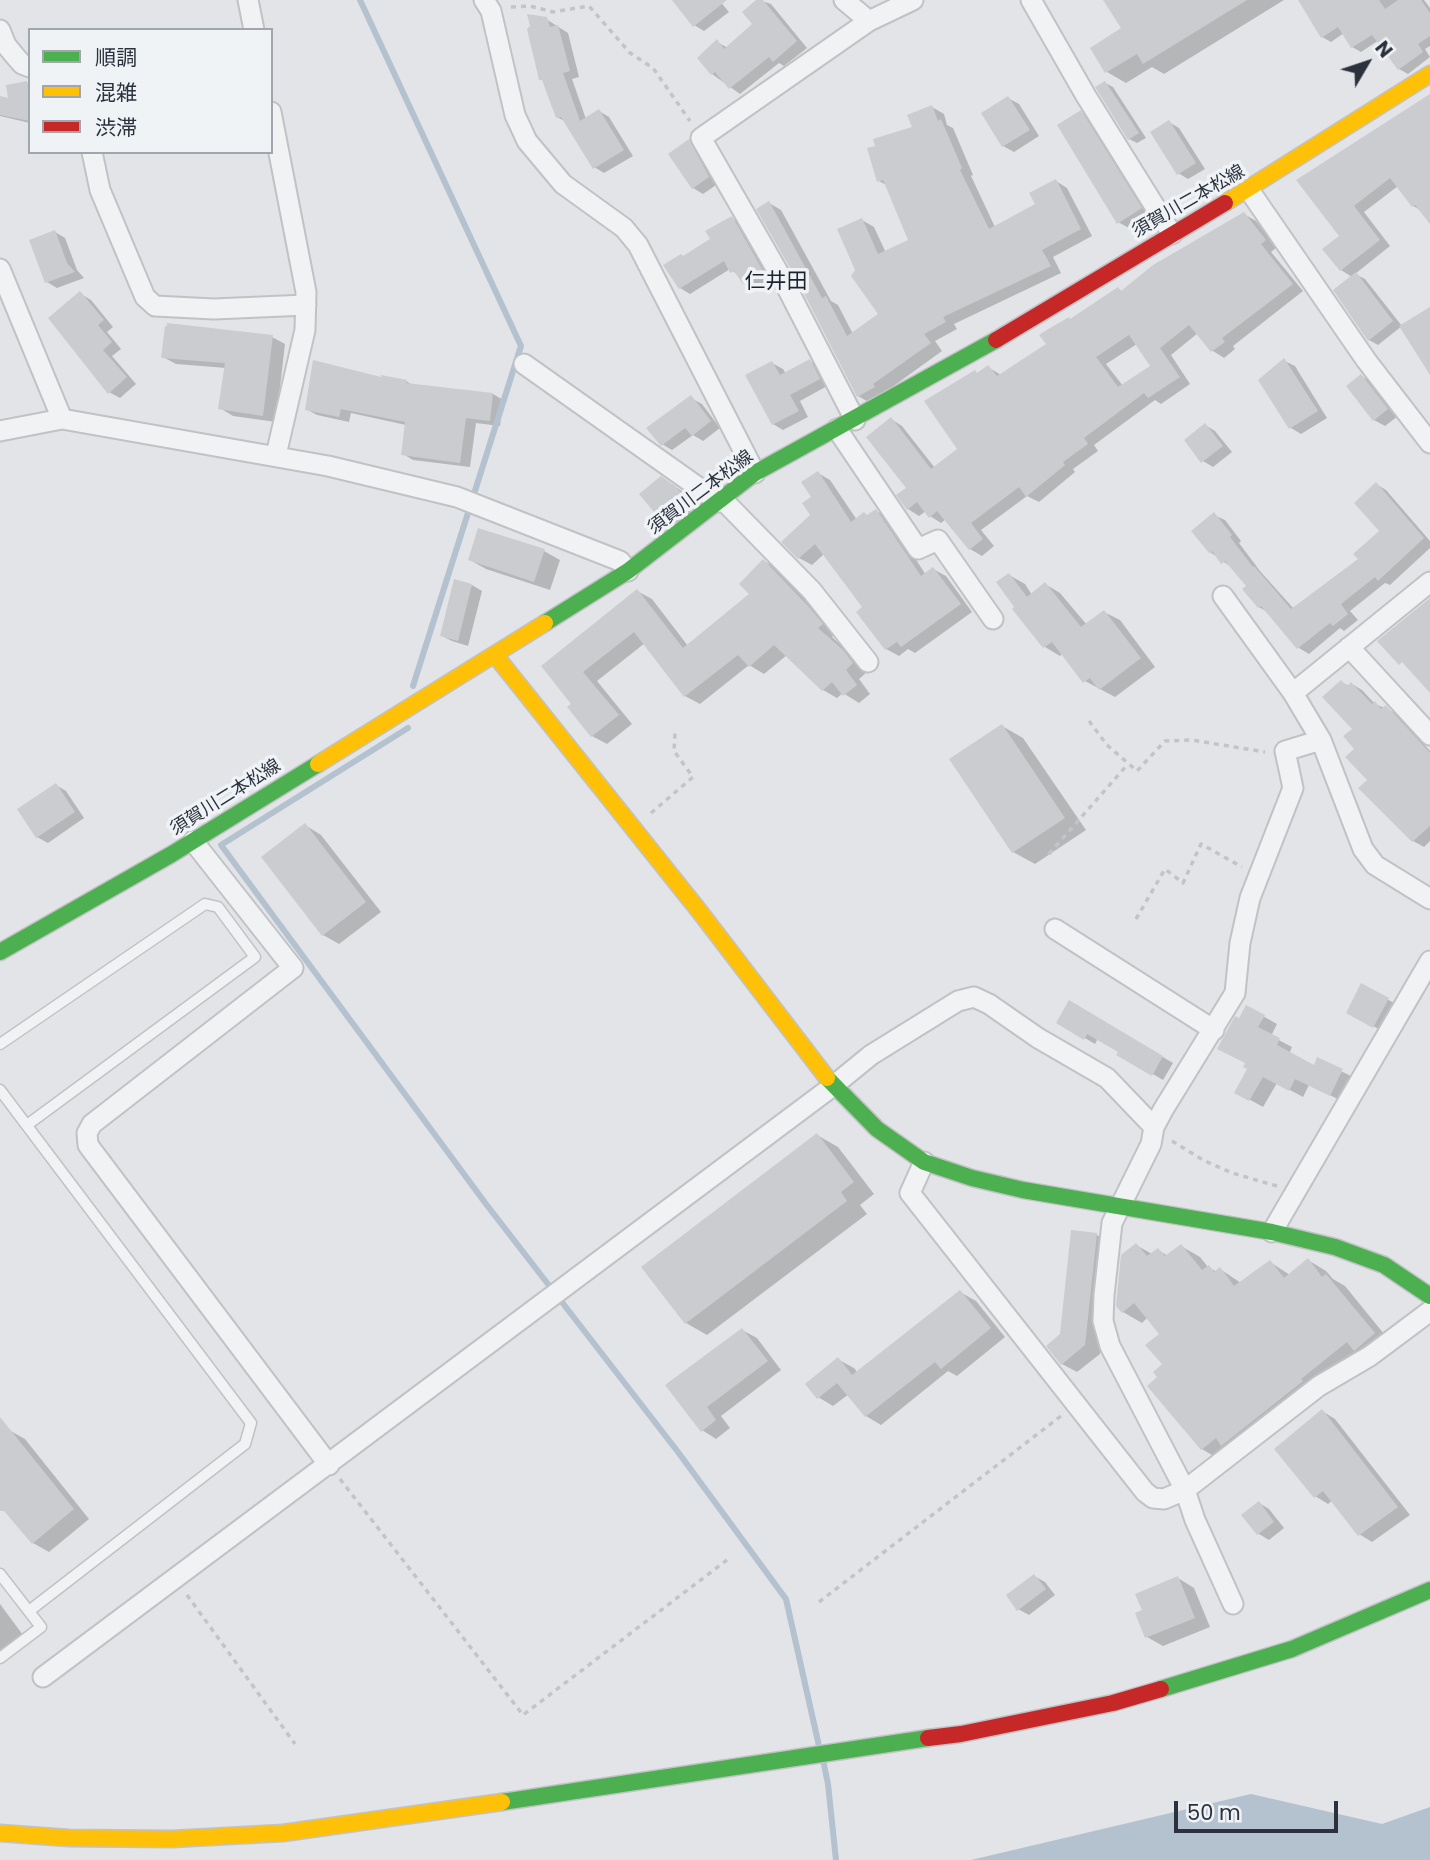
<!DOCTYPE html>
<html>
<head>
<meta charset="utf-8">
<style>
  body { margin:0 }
  #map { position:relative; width:1430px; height:1860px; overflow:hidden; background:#e2e4e7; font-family:Poppins,"Noto Sans JP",sans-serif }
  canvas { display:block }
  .legend { position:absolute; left:28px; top:28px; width:245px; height:126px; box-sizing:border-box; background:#f0f3f6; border:2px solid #a1a6ac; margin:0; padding:9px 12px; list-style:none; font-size:21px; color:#2b323e }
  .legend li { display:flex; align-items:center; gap:14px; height:35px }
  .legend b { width:35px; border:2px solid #a1a6ac }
  .north { position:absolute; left:1332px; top:28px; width:70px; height:70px; -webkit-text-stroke:5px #f0f3f6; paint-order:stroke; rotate:51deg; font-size:19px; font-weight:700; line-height:28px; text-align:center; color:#2b323e }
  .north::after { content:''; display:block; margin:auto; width:24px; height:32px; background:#2b323e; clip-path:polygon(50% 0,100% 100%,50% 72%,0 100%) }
  .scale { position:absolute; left:1174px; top:1801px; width:164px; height:32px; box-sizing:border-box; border:4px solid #2b323e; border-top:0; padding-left:9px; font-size:21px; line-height:24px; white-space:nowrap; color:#2b323e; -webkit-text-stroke:5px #f0f3f6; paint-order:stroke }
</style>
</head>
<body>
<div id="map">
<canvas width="1430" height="1860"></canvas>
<ul class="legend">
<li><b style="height:9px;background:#4caf50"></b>順調</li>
<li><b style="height:9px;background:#ffc107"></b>混雑</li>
<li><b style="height:9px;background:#c62828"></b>渋滞</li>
</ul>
<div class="north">N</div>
<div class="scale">50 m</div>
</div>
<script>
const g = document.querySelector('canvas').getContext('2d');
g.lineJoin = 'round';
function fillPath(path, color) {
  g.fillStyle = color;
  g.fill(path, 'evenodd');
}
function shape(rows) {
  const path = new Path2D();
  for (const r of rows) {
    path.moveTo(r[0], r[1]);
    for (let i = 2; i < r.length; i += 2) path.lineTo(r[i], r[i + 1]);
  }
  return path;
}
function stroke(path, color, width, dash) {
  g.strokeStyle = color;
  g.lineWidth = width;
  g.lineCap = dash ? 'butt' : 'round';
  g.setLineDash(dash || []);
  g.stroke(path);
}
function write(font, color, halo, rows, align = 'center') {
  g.font = font + ' Poppins,"Noto Sans JP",sans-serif';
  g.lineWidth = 7;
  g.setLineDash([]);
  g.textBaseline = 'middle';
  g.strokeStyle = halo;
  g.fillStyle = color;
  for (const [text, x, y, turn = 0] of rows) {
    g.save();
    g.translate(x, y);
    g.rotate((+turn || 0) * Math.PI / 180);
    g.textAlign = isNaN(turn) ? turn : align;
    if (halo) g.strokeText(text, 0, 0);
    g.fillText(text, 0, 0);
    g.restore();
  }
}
const water = shape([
  [1251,1794,1382,1824,1430,1807,1430,1860,971,1860]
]);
const shadow = shape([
  [674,0,719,0,729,12,704,31,694,25],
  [759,0,771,4,807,48,784,66,779,63,740,94,712,74,717,42,728,48,754,25],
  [1105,0,1284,0,1164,74,1152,67,1126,83,1107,72,1123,29],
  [1300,0,1424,0,1430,8,1430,46,1425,49,1430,57,1408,74,1399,69,1379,40,1361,52,1352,47,1344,33,1331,42,1322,37],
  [546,19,568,33,579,77,572,79,586,119,599,111,609,117,633,156,604,173,594,167,566,122,557,117],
  [26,83,30,84,30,123,0,116,0,98,11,100],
  [1105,83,1113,87,1146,138,1137,143,1129,139],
  [1430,96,1430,208,1424,212,1413,206,1398,186,1364,212,1390,246,1355,274,1365,279,1402,326,1378,345,1369,340,1352,277,1341,270,1342,236,1299,180],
  [1008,98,1019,104,1039,136,1014,152,1003,146],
  [932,107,944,114,947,125,953,128,973,175,971,176,995,227,1037,204,1056,181,1067,188,1092,236,1053,257,1061,273,954,324,957,329,935,341,942,351,870,403,858,396,769,203,781,210,831,301,838,305,853,334,880,314,857,270,862,220,874,227,886,253,910,241,888,186,879,181,914,128],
  [1081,112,1091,118,1151,215,1129,228,1118,222],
  [1169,122,1179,128,1205,169,1188,179,1178,173],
  [689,141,699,147,719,183,703,194,693,188],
  [1244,214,1256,221,1277,247,1271,252,1303,291,1233,346,1235,349,1224,358,1213,351,1198,333,1171,355,1190,384,1161,404,1155,400,1094,445,1098,451,1073,469,1075,472,1039,502,1027,496,981,530,994,546,982,556,970,549,946,519,941,523,930,516,926,511,919,516,908,509,908,488,891,419,902,426,935,468,960,449,978,374,988,367,1001,375,1048,344,1071,320,1118,289,1123,292],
  [1137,344,1153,366,1123,386,1106,364],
  [732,218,742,224,773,277,755,288,730,269,690,294,680,288,684,257,712,240],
  [55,232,65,238,77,270,84,278,57,288,47,282],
  [81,294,91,300,113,327,107,332,121,349,112,356,136,384,120,398,109,392],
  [272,337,285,344,276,422,233,416,220,408,226,368,176,364,163,357],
  [810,361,820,367,829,385,800,401,808,417,783,430,773,424,772,363,783,369,786,374],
  [1285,361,1295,366,1327,418,1301,434,1291,428],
  [1361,376,1372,382,1398,416,1385,426,1374,420],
  [382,379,406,381,414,386,493,394,503,400,500,426,476,423,470,467,413,460,403,454,406,425,351,413,349,422,317,415,306,409],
  [691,398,702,404,720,428,703,441,693,435,672,450,662,444],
  [1205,425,1215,431,1232,452,1213,467,1203,461],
  [818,473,830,480,857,520,876,511,889,518,926,575,933,569,946,576,972,612,915,653,908,649,899,656,886,649,864,608,824,554,812,565,799,558,813,516],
  [672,484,687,495,698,509,674,528,664,522],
  [1376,484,1386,490,1430,541,1430,548,1390,585,1385,583,1350,611,1358,620,1344,631,1340,628,1309,654,1299,648,1269,613,1259,607,1248,587,1234,569,1210,552,1214,515,1225,520,1241,541,1239,543,1260,571,1294,609,1360,559,1382,531],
  [544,551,560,560,550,590,486,569,470,560],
  [764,561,778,569,823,616,836,633,832,637,858,661,867,672,859,679,870,694,859,703,843,693,837,698,823,690,787,655,764,674,749,665,700,704,685,696,645,643,597,681,632,724,607,744,592,736,570,708,574,704,544,666,637,591,652,599,688,646,752,594],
  [1009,575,1025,584,1032,595,1045,584,1060,593,1087,625,1104,612,1120,620,1155,667,1115,697,1085,681,1063,653,1060,656,1045,647,1014,609,1016,608],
  [472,585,482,591,468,646,452,641,442,636],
  [1341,682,1349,686,1352,684,1362,690,1375,704,1396,713,1430,751,1430,841,1424,847,1413,841,1361,788,1370,780,1356,749,1354,729],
  [1002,726,1023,738,1086,830,1035,864,1013,852,952,759],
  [56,785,66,791,84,818,48,843,37,837],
  [305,825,321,835,381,912,339,944,323,935],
  [1362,986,1398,1005,1384,1032,1348,1012],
  [1070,1002,1173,1063,1163,1080,1119,1054,1121,1051,1098,1038,1095,1044,1058,1022],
  [1247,1007,1277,1024,1271,1036,1292,1047,1289,1054,1314,1067,1318,1060,1355,1078,1344,1102,1309,1085,1303,1097,1277,1083,1263,1107,1236,1092,1249,1069,1240,1020],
  [817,1135,838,1147,874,1194,860,1205,867,1214,707,1335,686,1323],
  [1072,1232,1097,1235,1112,1243,1100,1354,1077,1372,1062,1364,1061,1335],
  [1136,1245,1152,1254,1158,1250,1168,1256,1181,1246,1200,1257,1208,1267,1217,1272,1220,1269,1241,1283,1270,1262,1290,1275,1308,1260,1326,1271,1333,1279,1345,1286,1393,1345,1220,1460,1202,1449,1160,1377,1164,1364,1162,1334,1148,1317,1142,1323,1123,1312],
  [960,1292,976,1301,1005,1337,957,1376,948,1371,881,1425,866,1416,849,1394,833,1406,818,1397,839,1360,854,1368,858,1373],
  [742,1330,757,1338,781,1370,721,1416,730,1428,716,1439,702,1430,667,1385],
  [1322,1411,1335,1419,1410,1515,1372,1542,1359,1534,1333,1500,1328,1504,1315,1496],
  [9,1430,25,1439,89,1519,49,1552,33,1543,0,1503,0,1438],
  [1259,1503,1269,1509,1284,1528,1269,1540,1259,1534],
  [1034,1576,1045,1582,1055,1595,1029,1615,1018,1609],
  [1178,1578,1194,1588,1210,1627,1163,1646,1147,1637,1144,1611],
  [0,1604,23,1635,0,1652]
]);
const stream = shape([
  [360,0,521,346,413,686],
  [408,728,221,845,486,1204,678,1452,786,1599,819,1746],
  [823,1760,828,1784,836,1860]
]);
const building = shape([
  [672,0,727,0,693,27],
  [756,0,763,0,797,41,773,62,769,57,729,89,715,72,711,75,697,58,717,39,724,49,752,24,742,12],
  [1103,0,1247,0,1143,64,1137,54,1105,73,1090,48,1121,28],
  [1298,0,1379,0,1385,9,1398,0,1421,0,1430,13,1430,36,1418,44,1423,52,1398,70,1372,35,1351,48,1338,27,1321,38],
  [527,14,547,17,550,27,558,25,570,71,563,73,580,121,599,109,624,150,593,169,561,117,556,118,542,80,539,80,527,29,530,26],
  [27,81,30,97,30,121,0,115,0,96,8,98,6,85],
  [1105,81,1139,133,1128,140,1095,87],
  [1430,94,1430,224,1415,205,1412,207,1390,178,1354,206,1380,240,1340,271,1322,249,1339,236,1296,180],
  [1008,96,1030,130,1002,147,981,113],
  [932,105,938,121,941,119,962,168,960,170,989,229,1035,204,1029,193,1056,179,1081,229,1042,250,1051,266,943,317,946,322,924,334,931,343,873,384,875,387,857,397,796,278,756,209,769,201,822,298,826,296,847,336,878,314,851,276,855,270,837,229,862,218,878,254,908,240,883,180,877,182,867,148,875,146,873,139,912,127,907,115],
  [1081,110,1142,208,1117,224,1057,125],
  [1169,120,1196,163,1177,175,1150,132],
  [689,139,709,177,692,189,668,154],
  [1244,212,1266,240,1261,244,1293,284,1222,338,1225,342,1211,352,1189,325,1160,348,1180,377,1148,398,1144,393,1084,438,1088,444,1063,462,1065,465,1026,497,1019,487,971,523,983,539,969,550,937,511,929,518,917,502,907,510,896,495,906,488,866,437,891,417,931,469,957,449,924,401,975,370,977,373,988,365,997,376,1046,344,1039,335,1045,331,1069,317,1070,319,1118,287,1121,291,1153,265],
  [1129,335,1150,366,1118,387,1096,357],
  [732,216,763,271,743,284,734,271,730,273,724,261,679,289,663,265,681,254,683,256,710,239,705,231],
  [55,230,67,263,75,272,45,283,29,240],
  [1356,272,1393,321,1368,341,1333,290],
  [80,291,104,320,98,325,112,342,103,350,127,377,108,394,48,318],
  [1430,307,1430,375,1399,326],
  [167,323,273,335,263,416,218,409,225,363,161,358,165,326,167,326],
  [1284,358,1318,411,1289,429,1258,380],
  [810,359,820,379,790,395,799,411,772,425,745,375,772,361,780,375],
  [313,360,381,377,381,375,407,380,406,383,493,393,490,421,466,418,460,463,401,455,405,422,341,409,339,417,305,410],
  [1361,374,1388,409,1373,421,1346,386],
  [691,395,711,421,692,436,685,428,661,446,646,428],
  [1205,423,1223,446,1201,463,1184,440],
  [818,471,851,522,864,512,867,515,876,509,921,576,933,567,961,604,901,647,897,642,885,650,856,612,862,607,815,544,798,559,781,542,810,515,802,503,811,497,801,482],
  [661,476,676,487,689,502,663,523,639,494],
  [1376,482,1424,538,1378,581,1375,577,1341,604,1348,614,1333,626,1330,623,1297,649,1261,606,1258,608,1242,589,1246,586,1225,561,1221,564,1212,551,1209,553,1191,531,1214,512,1232,535,1230,537,1253,567,1254,566,1291,609,1358,559,1353,554,1379,531,1354,503],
  [478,528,545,549,534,582,468,560],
  [763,559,808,606,823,624,818,628,843,650,853,663,846,670,857,685,843,696,832,682,822,691,774,645,749,667,738,655,684,697,634,632,583,672,619,715,591,737,567,707,571,704,541,666,637,589,683,648,749,594,739,584],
  [1009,573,1027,597,1045,582,1081,627,1104,610,1141,658,1099,690,1090,678,1083,683,1052,642,1043,648,1012,609,1014,607,996,582],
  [454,579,472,584,458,641,440,636],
  [1430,598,1430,693,1402,662,1399,665,1377,641],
  [1341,680,1347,686,1351,682,1372,704,1375,701,1381,709,1386,705,1430,753,1430,826,1412,842,1358,788,1367,780,1345,757,1354,749,1343,736,1352,729,1322,697],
  [1002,724,1065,818,1012,853,949,759],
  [56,783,75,812,36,838,17,809],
  [305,823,366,902,322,936,261,857],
  [1361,983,1389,998,1373,1028,1346,1013],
  [1069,1000,1163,1056,1152,1076,1116,1055,1118,1052,1087,1034,1084,1040,1056,1023],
  [1246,1005,1265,1015,1258,1027,1280,1038,1277,1045,1314,1065,1317,1057,1343,1069,1330,1096,1295,1079,1289,1091,1263,1077,1249,1101,1234,1093,1247,1069,1243,1067,1245,1063,1217,1049,1235,1016,1239,1018],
  [817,1133,854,1182,841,1192,847,1201,685,1324,641,1267],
  [1071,1230,1097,1233,1085,1345,1061,1365,1046,1346,1060,1334],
  [1136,1243,1147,1256,1158,1248,1165,1256,1181,1244,1202,1270,1209,1265,1214,1272,1220,1267,1234,1286,1270,1260,1284,1278,1308,1258,1322,1277,1326,1274,1375,1333,1354,1351,1347,1342,1301,1379,1303,1381,1221,1446,1216,1438,1201,1450,1147,1386,1157,1377,1153,1372,1162,1364,1145,1345,1159,1334,1134,1303,1122,1313,1116,1306,1121,1255],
  [960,1290,991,1328,941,1369,935,1362,865,1417,837,1383,817,1399,805,1384,838,1357,852,1375],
  [742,1328,768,1361,707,1407,716,1420,701,1432,665,1385],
  [1322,1409,1398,1507,1358,1536,1323,1491,1314,1498,1274,1449],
  [0,1417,74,1509,32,1544,4,1511,0,1511],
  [1259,1501,1274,1522,1257,1535,1241,1515],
  [1034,1574,1046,1589,1017,1611,1006,1595],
  [1178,1576,1195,1618,1145,1638,1135,1613,1142,1610,1135,1594]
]);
const path = shape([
  [511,7,530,6,553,12,589,6,630,53,653,68,690,121],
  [1089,721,1107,745,1137,771,1165,741,1192,740,1265,752],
  [651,813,693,777,674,751,675,733],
  [1049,854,1128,764],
  [1136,919,1165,869,1183,883,1201,844,1242,867],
  [1172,1141,1203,1160,1232,1173,1277,1186],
  [340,1479,523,1715,727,1560],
  [187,1595,295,1744],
  [819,1602,1061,1416]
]);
const lane = shape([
  [0,1044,205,904,218,907,255,957,27,1125],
  [0,1090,251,1423,245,1444,29,1611],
  [0,1574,41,1627,0,1658]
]);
const street = shape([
  [248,0,254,30],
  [484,0,491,11,515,115,527,141,563,184,624,228,638,245,755,473],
  [844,0,869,21,913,0],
  [1031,0,1086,96,1172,234],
  [0,30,6,45,15,56,22,64,30,67],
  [271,112,306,292,305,330,276,455],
  [92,152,100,190,145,297,155,306,214,309,306,305],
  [1249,190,1366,360,1430,443],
  [0,269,62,419],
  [524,364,719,502],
  [855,420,785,284,701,138,869,21],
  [837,429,918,549,938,540,993,619],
  [0,431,62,419,328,466,457,497,620,561,628,571],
  [722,499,812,591,868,662],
  [1223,596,1293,693,1321,740,1363,849,1375,865,1430,899],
  [1349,647,1430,735],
  [1293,693,1430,582],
  [193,841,293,968,92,1124,87,1133,88,1145,329,1465],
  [1055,929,1214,1030],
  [924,1162,910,1193,1145,1492,1153,1498,1164,1499,1185,1490,1319,1386,1370,1356,1430,1311],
  [1272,1232,1430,961],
  [1233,1604,1195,1520,1185,1490,1110,1346,1103,1321,1104,1295,1112,1223,1151,1144,1154,1127,1163,1110,1235,993,1240,943,1250,898,1293,788,1285,751,1321,740],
  [43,1677,833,1086,871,1055,958,1001,974,997,989,1004,1038,1038,1107,1078,1154,1127]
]);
const fast = shape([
  [545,623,628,571,755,473,996,340],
  [0,952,172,854,318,764],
  [827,1078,877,1129,924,1162,972,1178,1023,1190,1272,1232,1335,1247,1384,1265,1430,1296],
  [1161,1689,1292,1649,1430,1590],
  [502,1802,928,1738]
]);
const slow = shape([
  [1225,203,1430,74],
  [495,655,700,912,827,1078],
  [318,764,545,623],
  [0,1833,69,1838,172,1839,283,1833,502,1802]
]);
const jam = shape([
  [996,340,1225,203],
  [928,1738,961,1734,1113,1703,1161,1689]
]);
const streetNames = [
  ["須賀川二本松線",1189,202,-30],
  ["須賀川二本松線",701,493,-37],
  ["須賀川二本松線",226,798,-32]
];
const quarterNames = [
  ["仁井田",776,283]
];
fillPath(water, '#b4c1ce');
fillPath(shadow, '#0003');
stroke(stream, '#b4c1ce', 6);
fillPath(building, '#cbcccf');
stroke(lane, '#c1c2c5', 13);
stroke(street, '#c1c2c5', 23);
stroke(fast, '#c1c2c5', 19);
stroke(slow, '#c1c2c5', 19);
stroke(jam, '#c1c2c5', 19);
stroke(path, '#c2c5c7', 3.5, [5, 5]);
stroke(lane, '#f1f2f4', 10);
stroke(street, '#f1f2f4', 19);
stroke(fast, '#4caf50', 16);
stroke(slow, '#ffc107', 16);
stroke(jam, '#c62828', 16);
write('18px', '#2b323e', '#f0f3f6', streetNames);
write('21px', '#1d232f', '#f0f3f6', quarterNames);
</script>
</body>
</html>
